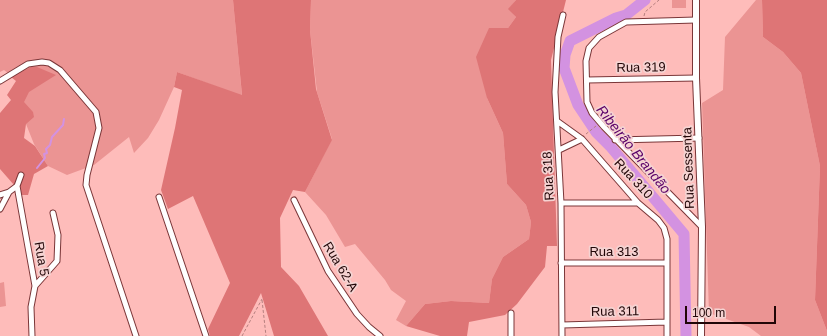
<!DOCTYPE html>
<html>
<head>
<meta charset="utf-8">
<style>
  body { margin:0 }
  #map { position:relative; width:827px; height:336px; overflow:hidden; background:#febcba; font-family:Helvetica,sans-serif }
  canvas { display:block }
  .scale { position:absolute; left:685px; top:306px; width:91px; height:18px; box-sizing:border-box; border:2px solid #210607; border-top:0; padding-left:5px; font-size:12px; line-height:14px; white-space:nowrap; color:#210607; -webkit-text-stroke:3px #f5d3d2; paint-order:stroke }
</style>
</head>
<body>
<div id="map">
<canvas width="827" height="336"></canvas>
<div class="scale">100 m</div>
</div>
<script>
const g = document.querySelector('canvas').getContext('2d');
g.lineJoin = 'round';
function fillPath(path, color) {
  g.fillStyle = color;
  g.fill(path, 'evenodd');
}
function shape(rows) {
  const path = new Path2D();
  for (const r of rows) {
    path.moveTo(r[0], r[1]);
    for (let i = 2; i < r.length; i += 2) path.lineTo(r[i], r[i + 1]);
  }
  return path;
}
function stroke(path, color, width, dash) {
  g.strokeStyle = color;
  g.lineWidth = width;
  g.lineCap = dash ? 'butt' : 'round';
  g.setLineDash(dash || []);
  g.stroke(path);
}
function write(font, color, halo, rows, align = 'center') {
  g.font = font + ' Helvetica,sans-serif';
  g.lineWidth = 3.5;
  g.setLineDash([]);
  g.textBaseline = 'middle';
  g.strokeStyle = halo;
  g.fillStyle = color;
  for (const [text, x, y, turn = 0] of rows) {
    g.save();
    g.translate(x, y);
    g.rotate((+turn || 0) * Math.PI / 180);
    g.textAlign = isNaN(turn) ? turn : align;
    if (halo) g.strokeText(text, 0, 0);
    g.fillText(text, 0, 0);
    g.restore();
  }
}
const green = shape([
  [0,0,233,0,242,96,177,72,174,87,159,120,148,138,134,153,129,137,94,165,67,175,48,166,34,144,26,124,18,81,4,70,0,72],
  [311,0,516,0,509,9,516,17,508,28,487,98,503,133,507,184,526,205,531,222,529,239,503,257,492,279,489,303,451,301,425,304,406,326,396,320,406,301,391,290,385,280,355,244,345,247,326,215,305,192,332,139,317,92,310,30],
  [672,0,686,0,686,8,672,8],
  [756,0,762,0,763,37,783,52,801,73,820,166,815,300,827,331,827,336,761,336,749,327,709,313,702,103,723,90,725,37],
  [4,282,6,306,0,307,0,283]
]);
const forest = shape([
  [233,0,311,0,310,30,316,89,332,140,305,192,293,190,280,218,281,267,299,286,328,336,274,336,261,293,239,336,210,336,208,329,230,283,193,196,168,209,161,190,175,128,182,90,174,87,177,72,242,95],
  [516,0,566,0,551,60,557,246,547,246,545,267,517,304,505,315,469,322,467,336,440,336,406,326,425,304,451,301,489,303,492,279,503,257,529,239,531,222,526,205,507,184,503,133,487,98,476,57,489,28,508,28,516,17,508,9],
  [762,0,827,0,827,331,815,300,820,166,801,73,783,52,763,37],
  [31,67,37,67,56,75,29,92,24,102,33,112,34,117,26,124,24,138,35,146,48,166,34,174,28,195,21,195,20,187,14,185,0,169,0,113,11,100,7,95,16,81,11,77]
]);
const stream = shape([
  [37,168,45,158,44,154,47,153,46,149,50,145,52,137,63,125,64,119]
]);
const river = shape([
  [645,0,626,15,616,18,570,41,565,55,564,68,578,105,596,132,610,146,684,234,686,336]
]);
const path = shape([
  [644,16,645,12,659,0],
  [586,134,596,126],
  [262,300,266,336],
  [242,336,262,299]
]);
const minor = shape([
  [696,20,626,22,599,37,589,48,586,61,587,102,592,113,604,127,702,227],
  [587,80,696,78],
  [0,81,28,64,42,62,49,63,60,70,96,112,99,128,87,175,86,185,136,336],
  [557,121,582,139,638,203,658,220,664,228,667,239,667,336],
  [615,140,699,138],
  [559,150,582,139],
  [17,186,35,286,31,307,32,336],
  [0,195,9,192],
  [159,197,206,336],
  [294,200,328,271,357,314,369,327,380,336],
  [561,203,638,203],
  [0,209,9,192,17,186,21,175],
  [561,263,666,263],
  [35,286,57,261,58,235,53,213],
  [511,313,511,336],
  [562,325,667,322],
  [562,336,561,203,555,92,558,37,563,15]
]);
const tertiary = shape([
  [696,0,696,78,702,227,701,336]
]);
const streetNames = [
  ["Rua 319",641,68,-1],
  ["Rua Sessenta",689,168,-92],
  ["Rua 318",549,176,-93],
  ["Rua 310",633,179,47],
  ["Rua 313",614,252],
  ["Rua 5",41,259,80],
  ["Rua 62-A",340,267,59],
  ["Rua 311",615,312,-1]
];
const waterNames = [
  ["Ribeirão Brandão",633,150,51]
];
fillPath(green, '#eb9493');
fillPath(forest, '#de7576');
stroke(stream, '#d392e1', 2);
stroke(river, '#d392e1', 11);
stroke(minor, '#7a3638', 7);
stroke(tertiary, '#7a3638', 8);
stroke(path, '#b47f7e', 1, [3, 2]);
stroke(minor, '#fff', 5);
stroke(tertiary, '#fff', 6);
write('13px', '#210607', '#f5d3d2', streetNames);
write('italic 14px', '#590168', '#f5d3d2', waterNames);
</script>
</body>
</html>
